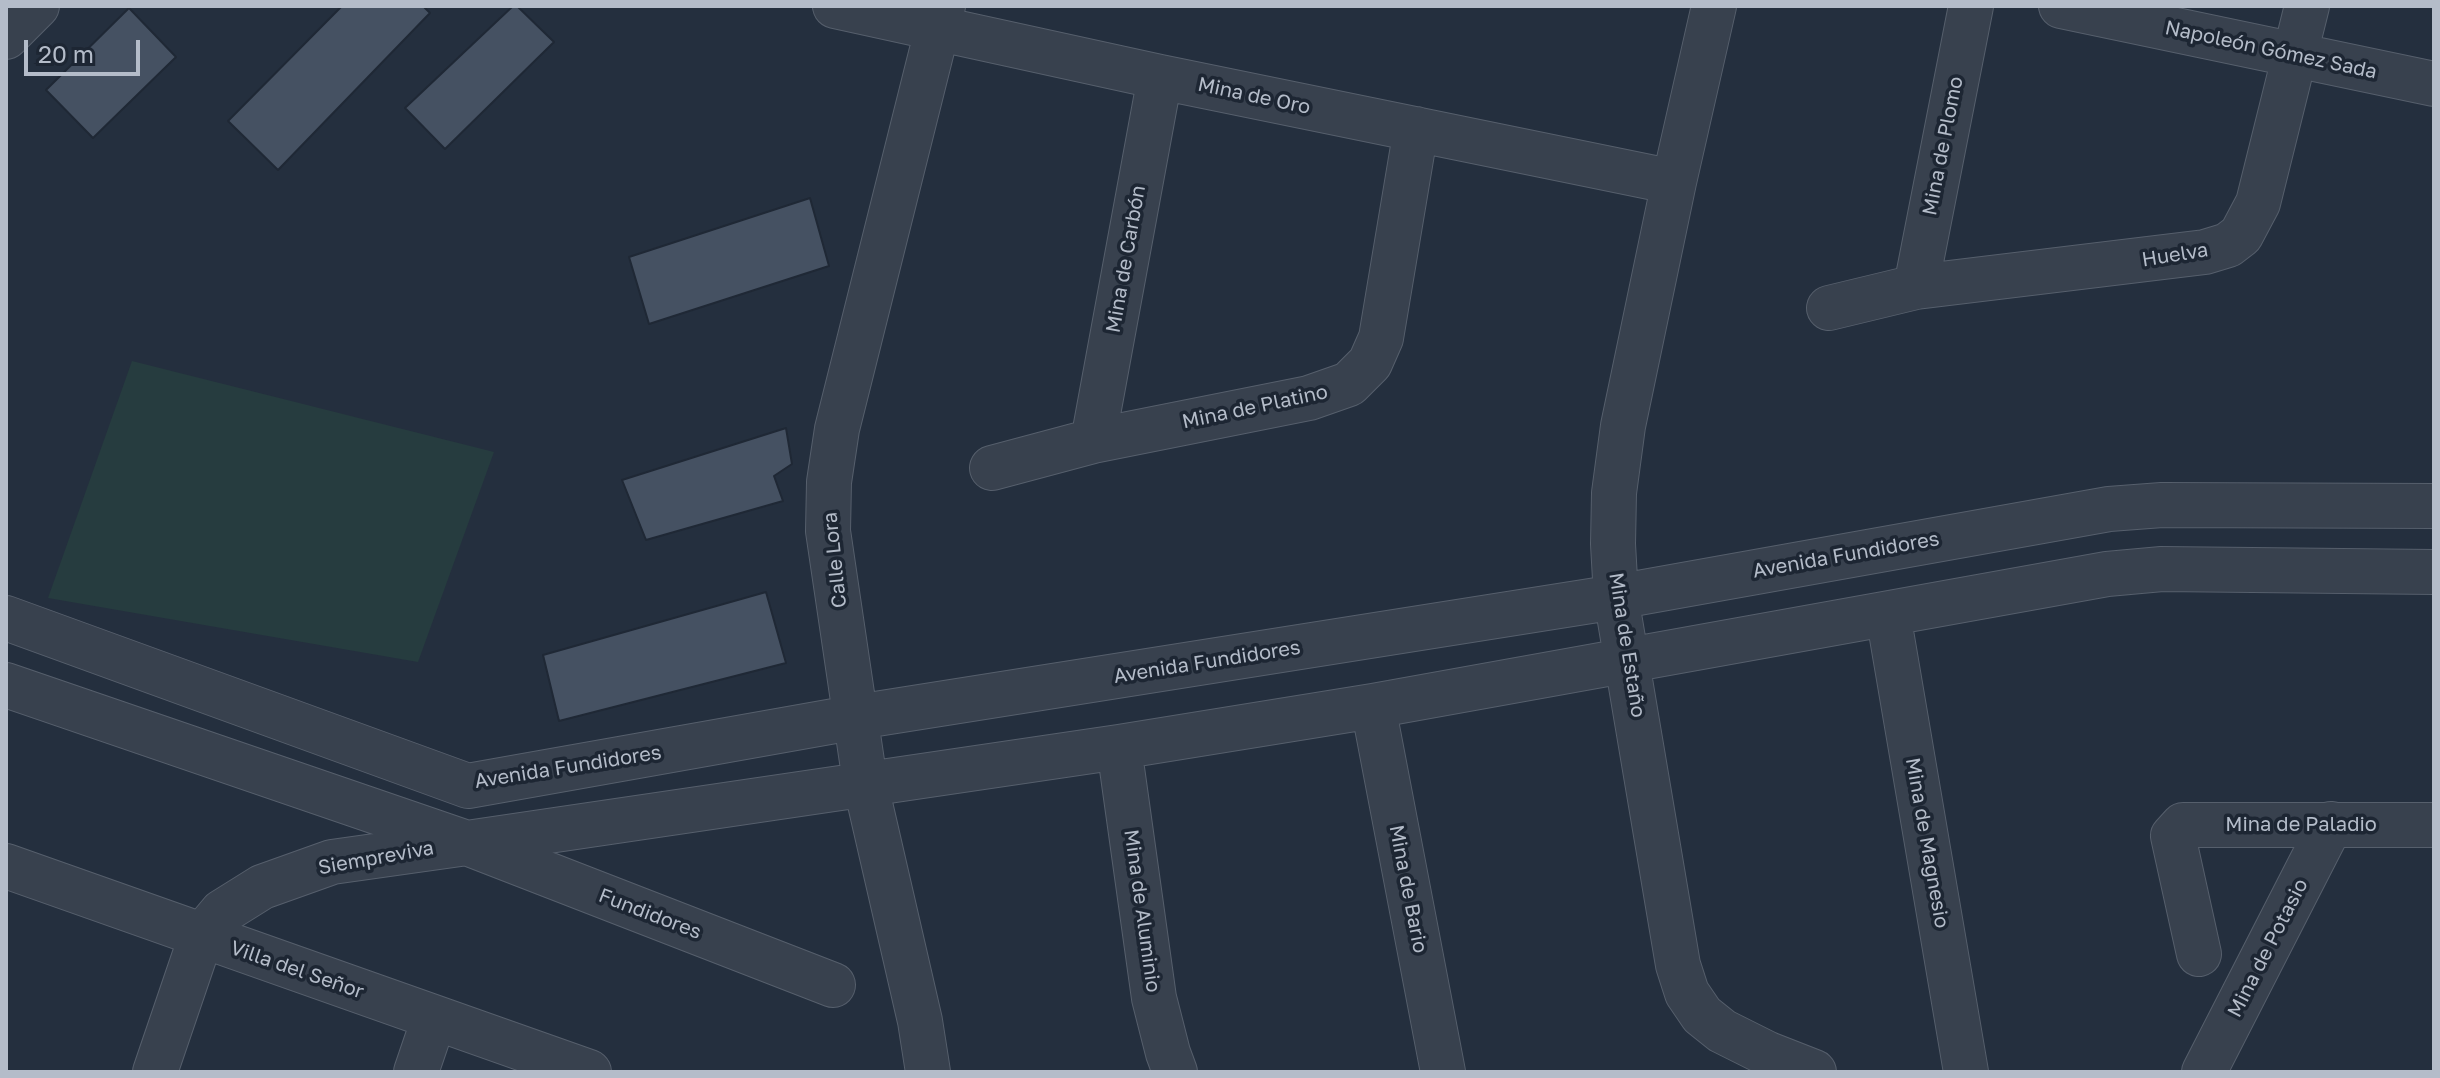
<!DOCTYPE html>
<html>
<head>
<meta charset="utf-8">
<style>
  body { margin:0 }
  #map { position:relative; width:2440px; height:1078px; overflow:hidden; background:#242f3e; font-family:"Golos Text",sans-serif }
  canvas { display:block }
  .frame { position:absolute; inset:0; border:8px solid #b4bcc9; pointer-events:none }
  .scale { position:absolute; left:24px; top:40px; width:116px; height:36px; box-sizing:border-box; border:4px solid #b4bcc9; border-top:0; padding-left:10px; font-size:24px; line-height:28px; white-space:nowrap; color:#b4bcc9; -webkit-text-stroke:6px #1d2633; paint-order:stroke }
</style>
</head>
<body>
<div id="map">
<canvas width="2440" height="1078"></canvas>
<div class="frame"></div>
<div class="scale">20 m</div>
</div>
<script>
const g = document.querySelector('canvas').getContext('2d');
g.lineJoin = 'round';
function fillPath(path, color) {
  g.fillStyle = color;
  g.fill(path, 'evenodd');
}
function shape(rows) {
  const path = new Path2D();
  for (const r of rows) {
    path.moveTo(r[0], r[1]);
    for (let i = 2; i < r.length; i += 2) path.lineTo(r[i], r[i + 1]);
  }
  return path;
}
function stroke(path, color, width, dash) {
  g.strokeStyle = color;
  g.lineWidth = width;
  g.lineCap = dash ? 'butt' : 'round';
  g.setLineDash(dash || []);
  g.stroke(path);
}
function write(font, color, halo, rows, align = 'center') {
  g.font = font + ' "Golos Text",sans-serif';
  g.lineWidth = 7;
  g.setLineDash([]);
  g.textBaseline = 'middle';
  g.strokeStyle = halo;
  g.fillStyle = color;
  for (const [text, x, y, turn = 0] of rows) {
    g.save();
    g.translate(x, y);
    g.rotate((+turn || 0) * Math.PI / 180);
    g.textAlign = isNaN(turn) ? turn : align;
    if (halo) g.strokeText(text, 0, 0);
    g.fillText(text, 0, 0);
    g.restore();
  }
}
const green = shape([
  [132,361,494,452,418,662,48,598]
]);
const building = shape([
  [342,6,423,6,430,13,278,170,228,121,342,6],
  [513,6,517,6,554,42,445,149,405,108,513,6],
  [129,8,176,57,93,138,46,90,129,8],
  [810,198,829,266,649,324,629,257,810,198],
  [786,428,792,464,774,476,783,501,646,540,622,480,786,428],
  [766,592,786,663,559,721,543,655,766,592]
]);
const minor = shape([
  [835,6,1160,77,1674,182],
  [1714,6,1674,182,1623,426,1614,493,1613,544,1616,597,1678,965,1687,993,1702,1015,1722,1031,1768,1054,1814,1072],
  [2061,6,2434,84],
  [6,37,37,6],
  [1916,287,1971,6],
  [1829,308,1916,287,2205,252,2228,245,2241,235,2258,203,2307,6],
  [1093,441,1160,77],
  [992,468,1093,441,1309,398,1349,384,1370,363,1381,338,1416,129],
  [1888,614,1966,1072],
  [6,618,468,786,857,717,1616,597,2109,509,2162,505,2434,506],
  [6,685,467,843,1119,747,1373,706,2107,574,2162,569,2434,572],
  [1373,706,1443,1072],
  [1119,747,1154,998,1168,1053,1175,1072],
  [6,866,589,1072],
  [2199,954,2173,836,2183,825,2434,825],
  [155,1072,201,937,222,912,262,887,332,862,467,843,833,985],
  [416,1072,434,1019],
  [928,1072,920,1021,865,782,828,531,829,482,837,429,943,6],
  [2204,1072,2331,824]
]);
const streetNames = [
  ["Napoleón Gómez Sada",2271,50,12],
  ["Mina de Oro",1254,96,12],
  ["Mina de Plomo",1943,146,-79],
  ["Huelva",2175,255,-9],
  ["Mina de Carbón",1126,259,-80],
  ["Mina de Platino",1255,407,-12],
  ["Avenida Fundidores",1846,555,-10],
  ["Calle Lora",835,560,-96],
  ["Mina de Estaño",1627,645,81],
  ["Avenida Fundidores",1207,662,-9],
  ["Avenida Fundidores",568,767,-9],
  ["Mina de Paladio",2301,825],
  ["Mina de Magnesio",1927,843,80],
  ["Siempreviva",376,858,-10],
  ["Mina de Bario",1408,889,79],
  ["Mina de Aluminio",1142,911,82],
  ["Fundidores",650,914,21],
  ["Mina de Potasio",2268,948,-63],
  ["Villa del Señor",297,970,19]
];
fillPath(green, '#263c3f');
fillPath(building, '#455162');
stroke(building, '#1f2835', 2);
stroke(minor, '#565f6c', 46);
stroke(minor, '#38414e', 44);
write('20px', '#b4bcc9', '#1d2633', streetNames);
</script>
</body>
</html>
